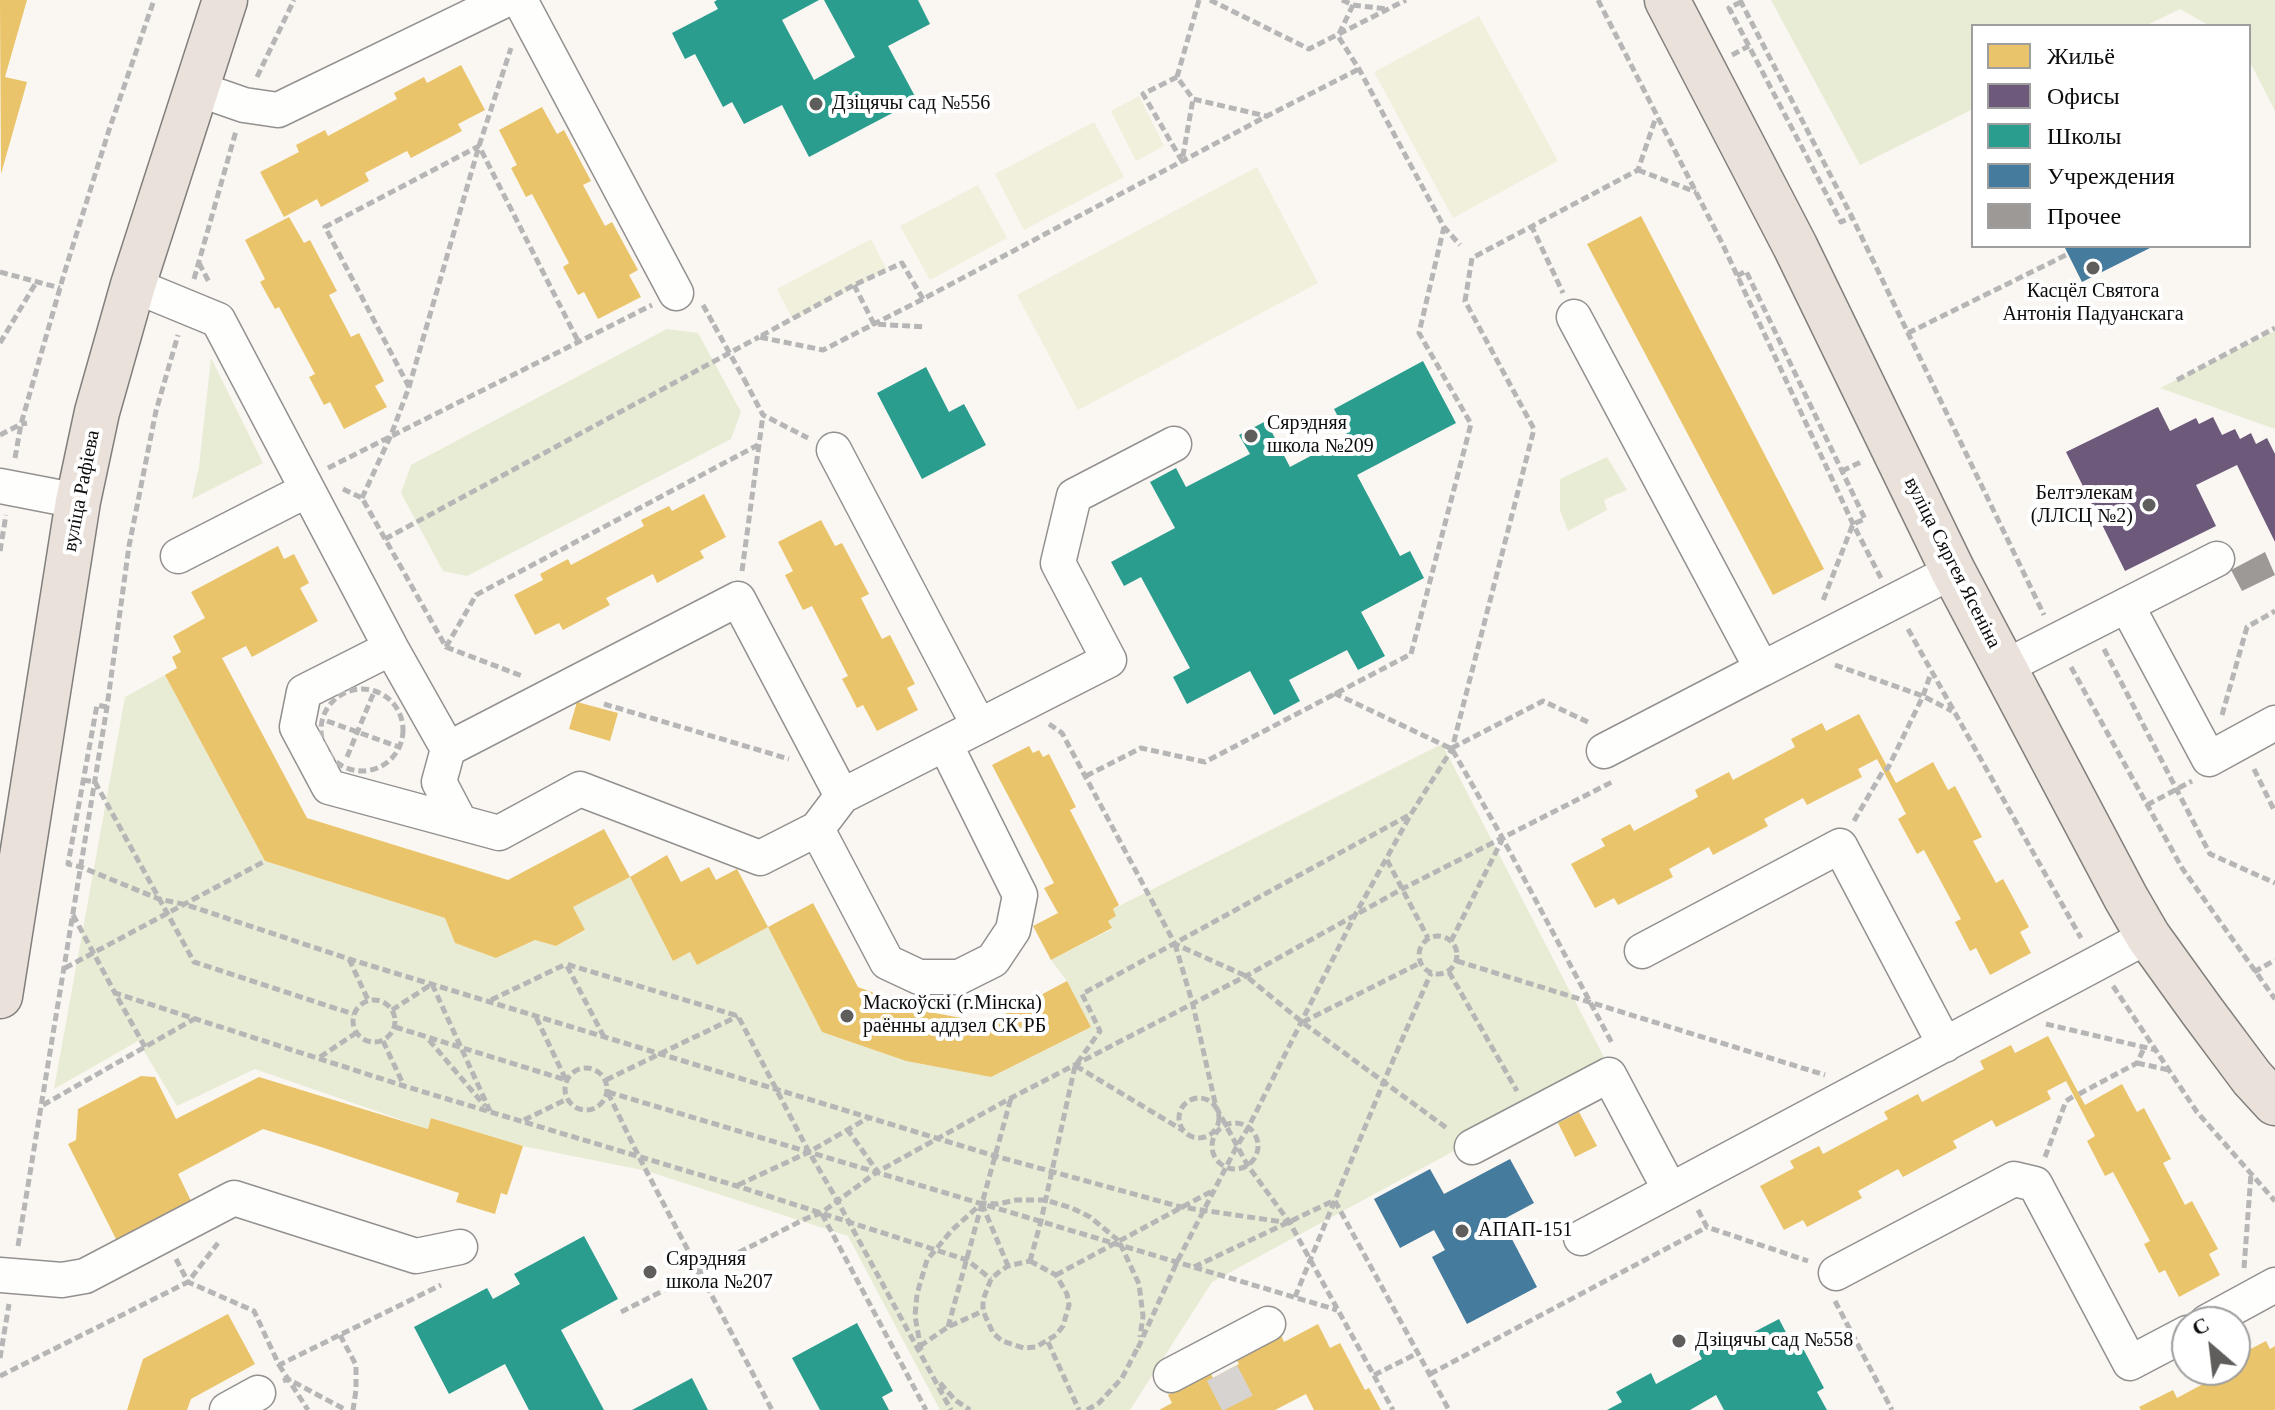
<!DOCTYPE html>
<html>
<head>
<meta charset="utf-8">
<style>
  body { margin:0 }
  #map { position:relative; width:2275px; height:1410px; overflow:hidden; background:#faf6f2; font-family:Georgia,serif }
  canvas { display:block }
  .legend { position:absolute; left:1971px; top:24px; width:280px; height:224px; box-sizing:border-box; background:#fff; border:2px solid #9e9e9e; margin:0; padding:10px 14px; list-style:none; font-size:24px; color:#0c0c0c }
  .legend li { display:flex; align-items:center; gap:16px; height:40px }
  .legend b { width:40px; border:2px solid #9e9e9e }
  .north { position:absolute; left:2171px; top:1306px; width:80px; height:80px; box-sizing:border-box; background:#fff; border:2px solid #9e9e9e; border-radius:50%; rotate:332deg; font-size:22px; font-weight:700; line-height:32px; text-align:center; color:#0c0c0c }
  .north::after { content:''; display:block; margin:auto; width:28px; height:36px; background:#5f5e5c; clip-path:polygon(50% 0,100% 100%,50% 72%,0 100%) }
</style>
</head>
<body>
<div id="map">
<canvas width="2275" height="1410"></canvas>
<ul class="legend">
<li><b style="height:22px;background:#e9c46a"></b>Жильё</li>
<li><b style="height:22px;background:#6d597a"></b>Офисы</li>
<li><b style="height:22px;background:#2a9d8f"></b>Школы</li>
<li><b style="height:22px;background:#457b9d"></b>Учреждения</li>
<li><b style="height:22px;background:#9c9997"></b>Прочее</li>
</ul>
<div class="north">С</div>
</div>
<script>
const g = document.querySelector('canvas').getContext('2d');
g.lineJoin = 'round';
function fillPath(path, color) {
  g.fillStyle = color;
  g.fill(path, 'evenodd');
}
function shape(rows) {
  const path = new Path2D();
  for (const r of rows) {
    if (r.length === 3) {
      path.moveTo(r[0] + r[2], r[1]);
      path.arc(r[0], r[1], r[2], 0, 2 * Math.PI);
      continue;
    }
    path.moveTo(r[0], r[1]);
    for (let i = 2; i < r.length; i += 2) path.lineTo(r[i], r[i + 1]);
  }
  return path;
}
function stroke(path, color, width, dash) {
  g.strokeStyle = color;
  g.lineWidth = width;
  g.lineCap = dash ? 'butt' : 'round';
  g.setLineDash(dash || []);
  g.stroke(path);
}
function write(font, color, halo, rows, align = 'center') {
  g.font = font + ' Georgia,serif';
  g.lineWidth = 8;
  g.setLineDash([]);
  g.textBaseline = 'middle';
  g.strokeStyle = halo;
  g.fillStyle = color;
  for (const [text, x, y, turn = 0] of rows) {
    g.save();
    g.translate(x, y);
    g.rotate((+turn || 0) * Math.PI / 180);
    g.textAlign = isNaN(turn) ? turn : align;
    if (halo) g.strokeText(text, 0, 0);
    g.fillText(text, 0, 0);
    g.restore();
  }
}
const green = shape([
  [1771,0,2275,0,2275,111,2249,60,2249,26,2210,26,2180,9,2145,26,1973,26,1973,109,1860,165],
  [667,329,698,333,741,412,731,439,467,576,443,571,401,493,411,465],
  [2275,331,2275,429,2160,388],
  [211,358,263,463,192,499,199,467],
  [1607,457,1627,490,1604,500,1607,510,1568,531,1560,510,1560,479],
  [165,675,265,861,445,918,455,943,496,958,535,940,556,946,585,931,573,907,630,877,673,961,690,952,697,965,768,927,822,1032,906,1061,991,1077,1091,1027,1067,981,1051,960,1112,929,1108,921,1116,916,1113,909,1442,744,1609,1067,1212,1282,1130,1410,940,1410,848,1236,647,1171,523,1146,432,1118,428,1129,255,1069,177,1106,138,1041,54,1089,125,697]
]);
const pitch = shape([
  [1479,16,1558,161,1453,218,1374,72],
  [1139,96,1164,146,1136,161,1111,111],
  [1094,122,1124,177,1024,230,995,174],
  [1257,167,1318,283,1078,410,1017,295],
  [978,185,1007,238,930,280,900,226],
  [871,239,887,270,793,320,777,289]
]);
const homes = shape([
  [0,0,27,0,5,77,27,82,1,174],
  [461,65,485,110,458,124,462,131,411,158,407,151,365,173,369,181,321,207,317,199,284,217,260,172,299,152,296,145,325,130,328,136,397,99,394,93,424,77,427,83],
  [542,107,557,134,564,130,591,181,583,185,605,226,612,222,638,270,629,275,641,297,598,319,584,292,578,295,563,267,569,263,532,194,526,197,511,168,517,165,499,130],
  [1641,216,1824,569,1773,595,1587,244],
  [289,217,304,243,310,240,337,291,329,295,351,337,359,333,384,381,375,386,387,407,344,429,330,402,324,405,309,377,315,374,279,307,275,309,260,282,265,279,245,240],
  [704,494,726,537,700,551,704,558,657,583,653,574,606,598,610,605,563,630,559,623,535,635,514,595,543,580,540,574,568,559,571,565,644,526,641,520,669,506,672,511],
  [821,520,835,546,842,543,869,594,861,598,882,639,890,635,915,684,907,688,918,710,877,731,863,705,857,708,850,694,842,679,848,676,812,606,803,610,785,575,793,571,778,542],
  [278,546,284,559,294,554,309,583,300,588,318,621,252,657,246,646,222,658,307,818,508,880,604,829,630,877,667,855,681,882,709,867,716,880,737,869,768,927,697,965,690,952,673,961,630,877,573,907,585,930,556,946,535,940,496,958,455,943,445,918,265,861,165,675,177,668,172,657,181,652,173,636,205,618,191,592],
  [577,702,618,713,610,741,569,729],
  [1859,714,1896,783,1933,762,1948,790,1955,786,1982,837,1973,841,1996,883,2003,879,2029,927,2020,932,2031,953,1990,975,1976,948,1970,951,1955,922,1961,919,1924,850,1917,854,1898,819,1906,814,1877,759,1858,769,1862,777,1836,790,1807,805,1803,798,1764,819,1768,826,1713,855,1709,847,1669,869,1673,877,1618,905,1614,898,1595,908,1571,864,1605,846,1601,839,1630,824,1634,831,1698,797,1695,790,1729,772,1733,780,1795,747,1791,739,1822,723,1826,731],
  [1029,746,1033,753,1039,750,1043,757,1049,754,1076,807,1070,810,1119,905,1113,909,1116,916,1108,921,1112,928,1051,960,1033,926,1058,913,1044,888,1054,883,992,765],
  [813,903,858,987,919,1010,988,1023,1067,981,1091,1027,991,1077,906,1061,822,1032,768,927],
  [2048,1036,2085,1105,2122,1084,2137,1112,2144,1108,2171,1159,2163,1163,2185,1205,2192,1201,2218,1249,2209,1254,2220,1275,2179,1297,2165,1270,2159,1273,2144,1244,2150,1241,2113,1172,2105,1176,2087,1141,2095,1136,2066,1081,2047,1091,2051,1099,2028,1111,1996,1127,1992,1120,1953,1141,1957,1148,1903,1177,1898,1169,1858,1191,1862,1198,1807,1227,1803,1220,1784,1230,1760,1186,1794,1168,1790,1161,1819,1146,1823,1154,1888,1119,1884,1112,1918,1094,1922,1102,1984,1069,1980,1061,2011,1045,2015,1053],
  [141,1076,155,1077,176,1119,259,1077,428,1129,431,1118,523,1146,507,1195,501,1193,495,1214,456,1202,459,1193,321,1147,263,1129,178,1174,193,1205,118,1243,68,1144,76,1140,78,1109],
  [1579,1112,1597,1146,1575,1157,1558,1123],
  [228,1314,255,1364,191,1399,187,1410,127,1410,143,1359],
  [1318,1324,1330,1348,1340,1343,1365,1390,1369,1388,1381,1410,1314,1410,1306,1394,1275,1410,1159,1410,1172,1403,1168,1395,1210,1372,1213,1378,1239,1364,1236,1359,1281,1335,1284,1342],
  [2266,1341,2270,1349,2275,1346,2275,1410,2141,1410,2139,1407,2173,1390,2177,1398,2229,1370,2235,1370,2235,1367,2239,1365,2235,1357]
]);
const offices = shape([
  [2158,407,2170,431,2196,418,2199,424,2213,417,2222,435,2235,429,2240,439,2251,433,2256,444,2267,438,2275,454,2275,542,2237,465,2196,485,2216,526,2125,571,2066,452]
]);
const schools = shape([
  [717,0,819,0,782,20,814,80,855,57,824,0,918,0,930,24,888,46,917,100,809,157,782,105,744,124,732,102,723,107,695,54,685,59,672,33,718,9,714,2],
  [1423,361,1456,423,1357,475,1400,556,1410,551,1424,578,1361,612,1385,656,1358,670,1347,650,1289,680,1300,701,1274,715,1250,671,1187,704,1173,677,1190,668,1141,577,1124,586,1111,562,1175,528,1150,482,1176,468,1186,487,1250,454,1239,435,1266,421,1290,467,1348,436,1334,409],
  [926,367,949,412,964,404,986,445,922,479,877,393],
  [584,1236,618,1299,561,1330,604,1410,529,1410,505,1364,449,1394,414,1327,487,1288,493,1299,520,1284,514,1274],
  [1779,1319,1791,1342,1798,1339,1824,1388,1817,1392,1827,1410,1724,1410,1716,1395,1690,1410,1607,1410,1622,1402,1616,1392,1651,1373,1656,1384,1702,1359,1697,1350,1730,1332,1735,1342],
  [857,1323,893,1391,882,1397,889,1410,820,1410,792,1358],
  [692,1378,708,1410,632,1410]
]);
const public = shape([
  [2064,246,2154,246,2082,282],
  [1510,1159,1534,1203,1502,1220,1537,1287,1467,1324,1432,1257,1445,1250,1434,1230,1400,1248,1374,1199,1430,1169,1444,1194]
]);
const building = shape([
  [2265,552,2275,575,2242,591,2231,570]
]);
const minorTunnel = shape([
  [1222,1373,1241,1410]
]);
const path = shape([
  [1199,0,1177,77,1193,99,1266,116],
  [1210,0,1309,49,1406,0],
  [1342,0,1353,5,1387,9],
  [1598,0,1722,243,1853,524,1881,578],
  [1740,0,1852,217,2044,615],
  [1741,2,1729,8,1841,222,1852,217],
  [1353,5,1338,36,1359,69,1444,227,1460,245],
  [1732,55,1749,46],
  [257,77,294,0],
  [1177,77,1143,94,1182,161,1193,99],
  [1638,170,1696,192],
  [1531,225,1563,293],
  [199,263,210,284],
  [0,272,60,288],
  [1737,276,1746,271,1865,519,1853,524,1822,603],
  [194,279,236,131],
  [854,285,874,324,926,327],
  [923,299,902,263,854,285,759,337,823,350,923,299,1267,116,1359,69],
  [703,305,714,325],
  [1908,333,2068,254],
  [0,343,37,281],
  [744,379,763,415,808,438],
  [2177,380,2275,328],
  [409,387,325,227,479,146,579,343],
  [0,435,21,424,27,423],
  [15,458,21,424,64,274,109,130,154,0],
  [328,468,652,305],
  [1842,471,1863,461],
  [343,489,362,498,446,647,522,676],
  [362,498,391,435,409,387,479,146,511,48],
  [385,539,759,337],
  [0,551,6,515],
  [742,571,763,415],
  [1908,629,2081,938],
  [446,647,476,595,758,445],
  [2104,649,2210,854,2275,883],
  [1835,665,1923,696,1952,711],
  [2071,667,2182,868,2275,999],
  [362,730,41],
  [1334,693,1452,749,1503,839,1613,1045],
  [604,704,789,759],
  [107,707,97,705,68,864,81,867,159,899,187,905,349,959,995,1156,1181,1207,1290,1223],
  [2222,715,2247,627,2275,611],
  [327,721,399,747],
  [1049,724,1062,733,1175,944,1246,976,1302,1022,1448,1129],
  [1452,748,1543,701,1590,723],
  [347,757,374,692],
  [2254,769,2275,812],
  [1086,776,1141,748,1205,762,1411,654,1471,424,1419,333,1444,227],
  [83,780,95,782,194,962,353,1014],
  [2147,805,2192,781],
  [1854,821,1883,771,1888,768,1923,696,1931,673],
  [1387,860,1428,938],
  [73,915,115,993],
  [1438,955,19],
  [1451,941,1502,840],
  [1175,944,1193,1005,1216,1107,1248,1166,1290,1223,1393,1410],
  [349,959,368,1000],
  [1457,961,1825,1075],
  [65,968,265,861],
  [1449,972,1517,1091],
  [2254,972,2275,960],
  [2113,986,2197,1112,2275,1201],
  [374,1021,21],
  [491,1000,566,964],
  [392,1010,432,984,490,1111],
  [1303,1022,1420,963],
  [2046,1024,2156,1050],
  [395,1027,566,1080,535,1015],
  [604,1037,566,964,738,1016,809,1152,837,1200,951,1410],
  [429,1040,485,1106],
  [383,1041,404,1086],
  [145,1047,115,993,404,1086,737,1186,967,1260,991,1279],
  [320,1057,356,1033],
  [2137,1063,2169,1070],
  [1076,1066,1184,1131],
  [586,1089,21],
  [606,1080,738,1016],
  [608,1092,1337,1310],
  [608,1093,639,1157,772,1410],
  [2079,1094,2137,1063,2145,1046],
  [1199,1118,20],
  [43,1105,194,1019],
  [524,1120,567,1099],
  [1235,1146,23],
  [847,1129,877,1171],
  [2045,1157,2066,1101,2074,1096],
  [738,1185,809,1152,868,1118],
  [1335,1201,1449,1410],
  [982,1204,1008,1266],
  [1698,1210,1707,1227,1808,1261],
  [822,1214,926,1410],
  [18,1246,107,707,129,546,156,411,178,335],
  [176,1259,188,1282,254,1311,279,1365,441,1285],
  [1030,1261,1041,1221,1075,1066,1100,1031,1082,994,1411,814],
  [1030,1261,1056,1275,1067,1294,1069,1305,1063,1326,1056,1335,1036,1347,1024,1348,1002,1341,993,1333,983,1311,983,1300,991,1279,999,1272,1008,1266,1030,1261],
  [1194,1267,1333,1201],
  [2244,1268,2251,1174],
  [1056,1275,1214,1190],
  [1295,1297,1384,1081,1431,973],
  [1835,1301,1892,1410],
  [621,1312,805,1219,821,1213,877,1172,1011,1098,1246,976,1402,889,1614,781],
  [948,1327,1011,1098],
  [340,1335,356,1365,356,1390,353,1410],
  [1048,1342,1079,1410],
  [920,1346,948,1327,983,1311],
  [1138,1348,1177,1262,1237,1146,1248,1128,1355,915,1411,814,1452,749,1534,429,1465,301,1472,258,1638,170,1656,117],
  [921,1350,915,1316,917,1294,927,1260,952,1230,982,1203,998,1204,1016,1200,1045,1200,1072,1208,1090,1217,1119,1241,1139,1284,1143,1316,1140,1337],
  [0,1358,9,1304],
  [279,1365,308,1410],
  [1430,1374,1707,1227],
  [1374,1375,1418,1353],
  [0,1376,188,1282,218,1243],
  [283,1381,288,1379,346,1410],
  [940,1383,955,1400,970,1410],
  [1087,1410,1099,1403,1122,1378,1138,1347]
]);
const minor = shape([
  [520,0,676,293],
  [195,88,244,105,278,110,505,0],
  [133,285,218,320,391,648,448,749,738,599,842,796],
  [1574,317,1762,669,1953,571],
  [834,450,979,726],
  [0,486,78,501],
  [178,556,307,490],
  [2127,606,2209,759,2275,723],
  [391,648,304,692,297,727,329,787,499,833,580,789,760,858,817,829,842,796,1109,660,1058,563,1074,496,1174,444],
  [2005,667,2217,559],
  [448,749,439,782,460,822],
  [1604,751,1762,669],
  [817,829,887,962,919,977,959,977,993,960,1013,930,1020,895,945,744],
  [1642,951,1840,846,1945,1045],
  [1472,1147,1609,1075,1670,1190],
  [1581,1238,2148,936],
  [1836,1273,2014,1179,2035,1184,2130,1363,2187,1333],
  [0,1275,62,1280,85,1276,234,1198,416,1256,460,1247],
  [2207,1322,2275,1285],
  [1171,1375,1268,1324],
  [227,1410,258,1393]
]);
const major = shape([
  [1667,0,1795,246,1953,571,2126,898,2148,936,2202,1011,2252,1078,2275,1103],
  [0,996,78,501,97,412,133,285,225,0]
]);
const pathBridge = shape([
  [714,325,744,379]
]);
const markers = [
  [816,104,8,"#5f5e5c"],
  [2093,268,8,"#5f5e5c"],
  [1251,436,8,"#5f5e5c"],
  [2149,505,8,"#5f5e5c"],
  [847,1016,8,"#5f5e5c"],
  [1462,1231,8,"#5f5e5c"],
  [650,1272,8,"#5f5e5c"],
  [1679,1341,8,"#5f5e5c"]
];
const poiNames = [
  ["Дзіцячы сад №556",832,104],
  ["Касцёл Святога",2093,292,"center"],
  ["Антонія Падуанскага",2093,315,"center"],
  ["Сярэдняя",1267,424],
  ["школа №209",1267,447],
  ["Белтэлекам",2133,494,"right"],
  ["(ЛЛСЦ №2)",2133,517,"right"],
  ["Маскоўскі (г.Мінска)",863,1004],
  ["раённы аддзел СК РБ",863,1027],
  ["АПАП-151",1478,1231],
  ["Сярэдняя",666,1260],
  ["школа №207",666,1283],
  ["Дзіцячы сад №558",1695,1341]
];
const streetNames = [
  ["вуліца Рафіева",82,491,-79],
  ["вуліца Сяргея Ясеніна",1952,563,63]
];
fillPath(green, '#e8ecd4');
fillPath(pitch, '#f0f0dd');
fillPath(homes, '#e9c46a');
fillPath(offices, '#6d597a');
fillPath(schools, '#2a9d8f');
fillPath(public, '#457b9d');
fillPath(building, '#9c9997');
stroke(minorTunnel, '#d6d3d0', 34, [34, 17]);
stroke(minor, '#939190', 37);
stroke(major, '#807f7d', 47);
stroke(path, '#b7b6b6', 5, [8, 4]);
stroke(minor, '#fefefd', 34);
stroke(major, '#eae2da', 44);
stroke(pathBridge, '#b7b6b6', 5, [8, 4]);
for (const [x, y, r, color] of markers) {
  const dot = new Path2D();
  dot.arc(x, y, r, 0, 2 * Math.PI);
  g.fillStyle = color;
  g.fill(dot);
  stroke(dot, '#fff', 3);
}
write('20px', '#0c0c0c', '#fff', poiNames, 'left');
write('20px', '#0c0c0c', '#fff', streetNames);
</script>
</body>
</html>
